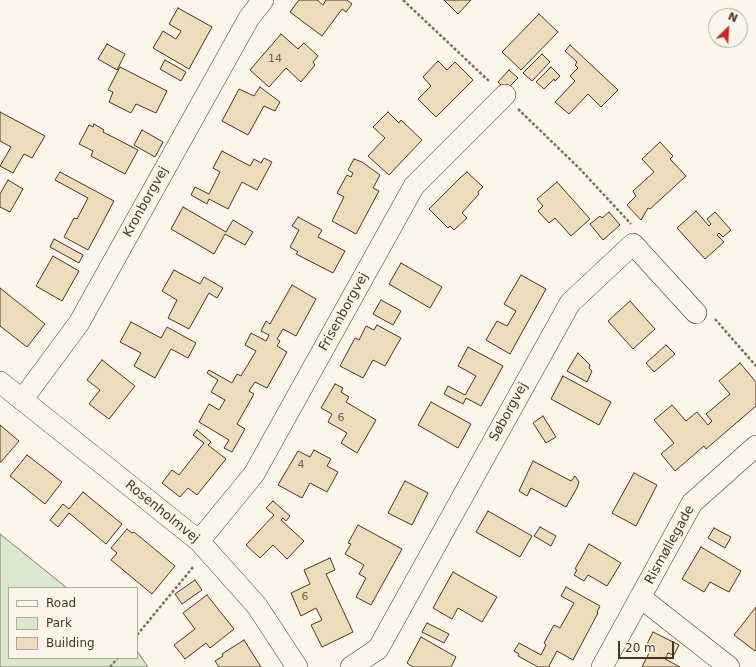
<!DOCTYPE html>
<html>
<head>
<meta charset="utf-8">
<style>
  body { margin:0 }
  #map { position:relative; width:756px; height:667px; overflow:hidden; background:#fbf6e9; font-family:"DejaVu Sans",sans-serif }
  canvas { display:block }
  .legend { position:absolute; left:8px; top:587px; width:130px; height:72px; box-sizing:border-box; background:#fbf6e9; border:1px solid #b4a999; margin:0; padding:5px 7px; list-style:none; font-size:12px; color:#4a3520 }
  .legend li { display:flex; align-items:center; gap:8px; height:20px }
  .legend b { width:20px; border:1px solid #b4a999 }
  .north { position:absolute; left:708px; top:8px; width:40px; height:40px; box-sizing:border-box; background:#fbf6e9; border:1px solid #b4a999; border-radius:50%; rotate:24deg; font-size:11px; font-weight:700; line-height:16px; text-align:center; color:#4a3520 }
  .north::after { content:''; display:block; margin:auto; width:14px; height:18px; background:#c62828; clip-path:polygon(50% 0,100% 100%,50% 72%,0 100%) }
  .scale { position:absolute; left:618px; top:641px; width:56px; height:18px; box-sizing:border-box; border:2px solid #4a3520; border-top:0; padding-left:5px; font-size:12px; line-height:14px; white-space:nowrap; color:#4a3520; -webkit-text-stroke:3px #fbf6e9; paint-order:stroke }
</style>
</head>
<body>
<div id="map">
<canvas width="756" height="667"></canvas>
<ul class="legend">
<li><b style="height:5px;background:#fbf6e9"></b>Road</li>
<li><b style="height:11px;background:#dce7d0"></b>Park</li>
<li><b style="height:11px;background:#ecdcbc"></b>Building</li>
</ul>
<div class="north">N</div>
<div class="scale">20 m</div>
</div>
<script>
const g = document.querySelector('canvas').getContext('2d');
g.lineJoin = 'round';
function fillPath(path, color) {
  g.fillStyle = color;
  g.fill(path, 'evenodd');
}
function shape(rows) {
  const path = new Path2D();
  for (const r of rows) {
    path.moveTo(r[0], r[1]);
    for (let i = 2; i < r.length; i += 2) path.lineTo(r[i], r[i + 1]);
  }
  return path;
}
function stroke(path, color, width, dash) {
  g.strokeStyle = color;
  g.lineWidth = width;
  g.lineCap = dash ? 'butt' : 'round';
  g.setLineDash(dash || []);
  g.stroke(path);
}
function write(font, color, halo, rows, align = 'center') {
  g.font = font + ' "DejaVu Sans",sans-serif';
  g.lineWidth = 3;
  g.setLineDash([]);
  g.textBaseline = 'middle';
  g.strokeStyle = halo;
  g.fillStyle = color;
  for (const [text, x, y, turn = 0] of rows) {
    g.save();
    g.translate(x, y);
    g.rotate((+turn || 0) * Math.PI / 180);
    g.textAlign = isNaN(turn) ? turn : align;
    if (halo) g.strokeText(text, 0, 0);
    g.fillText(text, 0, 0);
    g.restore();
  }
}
const green = shape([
  [0,534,67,588,9,588,9,658,137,658,137,651,148,667,0,667,0,534]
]);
const building = shape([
  [299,0,317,0,323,5,326,0,347,0,352,4,346,12,342,9,322,36,290,12,299,0],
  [444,0,471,0,458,14,444,0],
  [178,8,212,27,189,69,153,48,163,31,176,39,181,31,169,24,178,8],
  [539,14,558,32,521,70,502,52,539,14],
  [281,34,298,49,304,43,318,56,313,62,315,65,301,82,286,68,269,87,250,70,281,34],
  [107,44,125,54,117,70,98,59,107,44],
  [570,45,618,90,601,107,588,94,569,114,555,102,575,81,570,76,578,68,575,65,577,62,565,51,570,45],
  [542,54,550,62,532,81,523,73,542,54],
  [165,60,186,72,181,81,160,69,165,60],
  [438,61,447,70,455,62,473,80,436,117,418,99,431,86,423,77,438,61],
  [120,67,167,91,156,113,136,104,131,113,109,102,113,92,108,90,120,67],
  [551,67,560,76,555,81,554,79,544,89,536,82,551,67],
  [509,70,518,78,506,90,498,82,509,70],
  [260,87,280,102,275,111,264,106,248,135,222,121,239,89,254,96,260,87],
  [0,112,45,136,32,158,24,154,13,173,0,166,11,147,0,141,0,112],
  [388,112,399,123,401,120,422,140,389,175,368,156,385,138,373,127,388,112],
  [94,124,104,130,103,132,138,150,125,174,91,156,93,151,79,144,89,125,93,127,94,124],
  [142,130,163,142,155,157,134,145,142,130],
  [660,142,673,156,670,159,686,176,650,209,648,208,641,220,627,205,636,196,633,191,654,172,642,159,660,142],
  [222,151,250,166,254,159,261,163,264,158,272,162,257,190,242,182,228,209,209,199,207,204,191,195,195,187,209,194,220,172,213,168,222,151],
  [354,159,362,162,380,175,373,188,379,191,356,234,332,221,344,197,337,193,347,175,351,177,353,173,348,170,354,159],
  [60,172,114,201,88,250,64,237,74,218,77,219,88,198,55,180,60,172],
  [467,172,483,187,478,192,479,194,462,213,467,218,454,230,450,226,448,228,429,209,461,177,467,172],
  [8,180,23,189,10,212,0,207,0,194,8,180],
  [557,182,590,219,571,236,555,218,549,223,538,211,543,206,537,199,557,182],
  [183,207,226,232,233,220,253,232,245,245,225,234,214,254,171,229,183,207],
  [696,211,709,226,711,224,707,219,715,212,731,230,723,237,719,233,717,235,724,242,705,259,677,228,696,211],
  [609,212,620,225,603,240,590,224,600,216,602,218,609,212],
  [298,217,322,230,318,237,345,251,333,273,296,254,298,252,290,247,299,230,292,226,298,217],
  [54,239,83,255,79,263,50,247,54,239],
  [53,256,79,271,62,301,36,286,53,256],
  [401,263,442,287,430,308,389,284,401,263],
  [174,270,200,284,204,277,223,288,217,298,209,293,189,329,168,318,177,300,162,291,174,270],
  [521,275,546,289,510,354,486,340,497,321,507,326,516,311,504,304,521,275],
  [292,285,316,299,296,336,283,329,277,339,280,341,277,346,287,352,267,388,255,382,249,391,254,394,237,424,245,429,232,452,224,448,229,440,199,422,209,404,219,410,225,400,211,392,218,380,207,373,209,370,232,383,237,374,241,376,256,351,245,345,251,333,266,341,269,335,261,331,266,321,270,324,292,285],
  [0,288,45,324,27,347,0,326,0,288],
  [381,300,401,311,393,325,373,314,381,300],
  [630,301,655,329,633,349,608,321,630,301],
  [131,322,161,338,167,327,196,343,188,358,171,349,155,378,134,366,141,353,120,342,131,322],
  [377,325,401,338,385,366,373,360,363,378,340,366,355,338,359,340,366,326,374,330,377,325],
  [666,345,675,354,654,372,646,363,666,345],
  [468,347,503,366,481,406,466,398,463,404,444,394,448,386,465,395,476,376,458,366,468,347],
  [578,353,590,365,589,368,592,371,587,382,567,371,578,353],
  [102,360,135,386,109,419,89,404,100,390,87,380,102,360],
  [740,363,756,382,756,406,706,449,704,446,675,471,661,454,674,443,654,420,672,405,686,421,697,412,708,425,712,421,706,414,730,394,719,381,740,363],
  [563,376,611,402,599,425,551,399,563,376],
  [335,384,343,388,341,392,349,397,346,402,376,420,357,453,341,443,347,433,328,422,332,414,321,408,335,384],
  [431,402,471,424,458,448,418,425,431,402],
  [543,416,556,437,546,443,533,423,543,416],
  [0,425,19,441,1,462,0,462,0,425],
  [197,430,211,442,208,445,226,459,197,495,188,488,180,497,162,483,172,470,179,475,204,443,193,435,197,430],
  [314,450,331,459,327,466,338,472,327,492,310,483,302,498,278,485,298,451,310,457,314,450],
  [27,455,62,482,45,504,10,476,27,455],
  [533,461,571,481,575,476,579,482,577,488,566,507,531,488,527,496,519,491,533,461],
  [634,473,657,485,636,526,612,513,634,473],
  [405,481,428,493,412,525,388,513,405,481],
  [83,492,122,524,106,544,69,513,58,527,50,520,63,504,69,509,83,492],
  [273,501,290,516,286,521,283,518,281,520,304,541,287,559,273,545,260,558,246,545,274,515,266,508,273,501],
  [488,511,532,536,520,557,476,532,488,511],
  [358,525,402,549,371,605,356,597,366,578,359,574,364,565,345,554,351,544,348,543,358,525],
  [540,527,556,536,551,546,534,536,540,527],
  [714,528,731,537,725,548,708,538,714,528],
  [127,529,132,533,134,532,175,566,152,594,111,560,117,553,111,548,127,529],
  [589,544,621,563,607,586,588,575,584,581,574,575,577,570,575,569,589,544],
  [701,547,741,571,729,592,710,582,704,592,682,579,701,547],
  [330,558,335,570,326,574,353,632,322,647,311,625,322,620,316,608,301,616,291,593,310,584,304,570,330,558],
  [453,572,497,597,482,622,458,608,452,619,433,608,453,572],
  [195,580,202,590,182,604,175,594,195,580],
  [566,587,600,606,597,612,598,613,573,660,557,651,549,666,550,667,538,667,518,656,519,654,514,651,519,643,541,655,546,645,544,643,554,625,560,628,574,603,561,596,566,587],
  [207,595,234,629,210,648,206,643,185,659,174,645,195,629,183,613,207,595],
  [756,607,756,649,755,651,734,635,756,607],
  [427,623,449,634,444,643,422,632,427,623],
  [653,632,679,645,674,655,668,653,665,659,680,667,642,667,650,651,645,648,653,632],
  [421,637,456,657,451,667,413,667,407,663,421,637],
  [244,640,261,667,219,667,215,661,223,656,222,654,244,640]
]);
const path = shape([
  [403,0,490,82],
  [518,109,579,168,631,224],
  [715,319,756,366],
  [137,635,194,566],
  [110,667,118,658]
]);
const minor = shape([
  [0,382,199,541,257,606,297,667],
  [22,400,79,323,249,18,263,0],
  [199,541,254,474,414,186,505,95],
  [640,597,729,667],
  [351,667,378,649,570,303,633,244,696,313],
  [602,667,692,503,756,446]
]);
const numberNames = [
  ["14",275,59],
  ["6",341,418],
  ["4",301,465],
  ["6",305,597]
];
const streetNames = [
  ["Kronborgvej",146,202,-61],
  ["Frisenborgvej",344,312,-61],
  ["Søborgvej",509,412,-61],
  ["Rosenholmvej",162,512,39],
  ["Rismøllegade",670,545,-61]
];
fillPath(green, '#dce7d0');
stroke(green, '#887966', 1);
fillPath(building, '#ecdcbc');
stroke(building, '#4a3520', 1);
stroke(minor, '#4a3520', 22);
stroke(path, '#7f6f5c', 2.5, [3, 2]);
stroke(minor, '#fbf6e9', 21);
write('11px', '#725f47', null, numberNames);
write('13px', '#4a3520', '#fbf6e9', streetNames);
</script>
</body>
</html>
